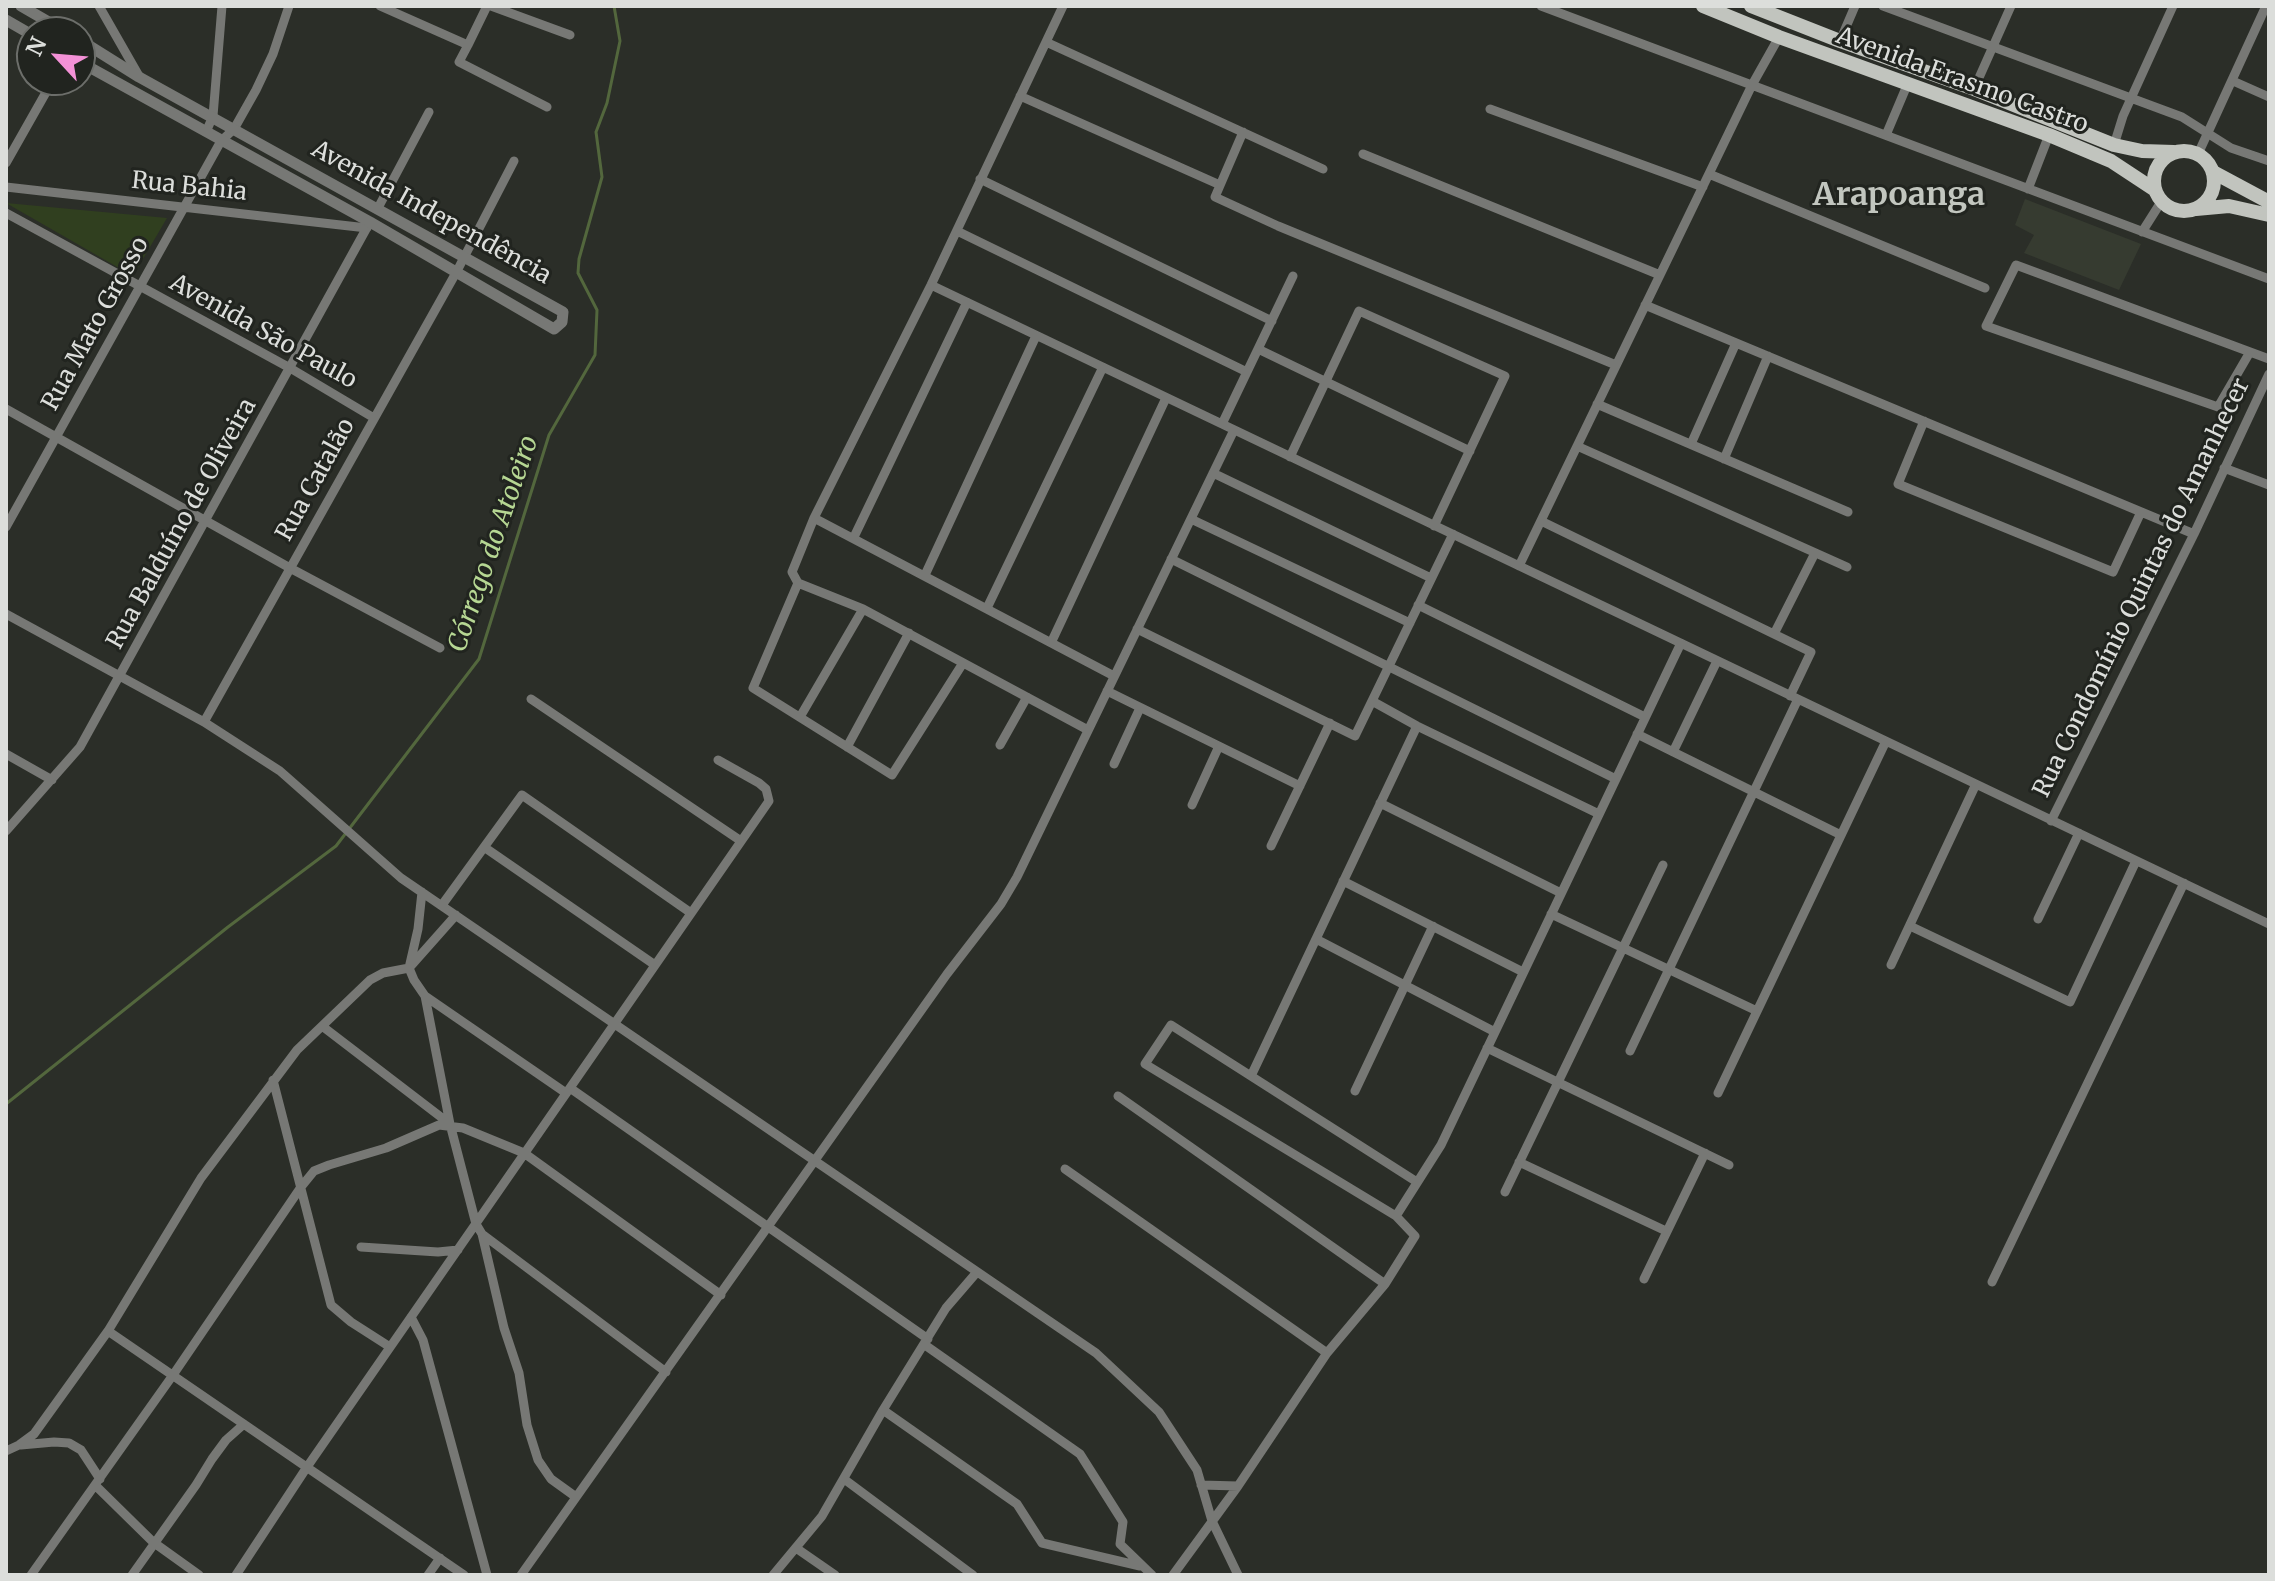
<!DOCTYPE html>
<html>
<head>
<meta charset="utf-8">
<style>
  body { margin:0 }
  #map { position:relative; width:2275px; height:1581px; overflow:hidden; background:#2b2e28; font-family:Merriweather,serif }
  canvas { display:block }
  .frame { position:absolute; inset:0; border:8px solid #dcdedb; pointer-events:none }
  .north { position:absolute; left:16px; top:16px; width:80px; height:80px; box-sizing:border-box; background:#21241f; border:2px solid #6c6e6a; border-radius:50%; rotate:296deg; font-size:22px; font-weight:700; line-height:32px; text-align:center; color:#dcdedb }
  .north::after { content:''; display:block; margin:auto; width:28px; height:36px; background:#f391d6; clip-path:polygon(50% 0,100% 100%,50% 72%,0 100%) }
</style>
</head>
<body>
<div id="map">
<canvas width="2275" height="1581"></canvas>
<div class="frame"></div>
<div class="north">N</div>
</div>
<script>
const g = document.querySelector('canvas').getContext('2d');
g.lineJoin = 'round';
function fillPath(path, color) {
  g.fillStyle = color;
  g.fill(path, 'evenodd');
}
function shape(rows) {
  const path = new Path2D();
  for (const r of rows) {
    if (r.length === 3) {
      path.moveTo(r[0] + r[2], r[1]);
      path.arc(r[0], r[1], r[2], 0, 2 * Math.PI);
      continue;
    }
    path.moveTo(r[0], r[1]);
    for (let i = 2; i < r.length; i += 2) path.lineTo(r[i], r[i + 1]);
  }
  return path;
}
function stroke(path, color, width, dash) {
  g.strokeStyle = color;
  g.lineWidth = width;
  g.lineCap = dash ? 'butt' : 'round';
  g.setLineDash(dash || []);
  g.stroke(path);
}
function write(font, color, halo, rows, align = 'center') {
  g.font = font + ' Merriweather,serif';
  g.lineWidth = 6;
  g.setLineDash([]);
  g.textBaseline = 'middle';
  g.strokeStyle = halo;
  g.fillStyle = color;
  for (const [text, x, y, turn = 0] of rows) {
    g.save();
    g.translate(x, y);
    g.rotate((+turn || 0) * Math.PI / 180);
    g.textAlign = isNaN(turn) ? turn : align;
    if (halo) g.strokeText(text, 0, 0);
    g.fillText(text, 0, 0);
    g.restore();
  }
}
const built = shape([
  [2025,199,2141,244,2119,290,2024,253,2034,235,2015,225]
]);
const green = shape([
  [6,203,167,218,133,276]
]);
const stream = shape([
  [6,1104,228,927,336,846,479,659,549,435,595,355,597,310,578,273,579,259,602,177,596,132,607,103,620,41,614,6]
]);
const minor = shape([
  [99,6,139,76],
  [380,6,468,45,487,6],
  [491,6,570,35],
  [1063,6,931,285,814,518,792,572,798,583,863,609,1088,730],
  [1541,6,2269,279],
  [1883,6,2182,117,2231,148,2269,161],
  [1840,41,1855,6],
  [1046,42,1323,169],
  [468,45,459,62,547,107],
  [2233,81,2269,97],
  [1974,89,2011,6],
  [1020,96,1220,185],
  [1490,109,1703,187],
  [206,132,213,116,222,6],
  [1243,132,1215,197,1278,226,1616,365],
  [1886,135,1908,83],
  [2114,145,2123,116,2173,6],
  [1363,154,1660,275],
  [2198,154,2266,6],
  [6,163,53,80],
  [1709,174,1985,288],
  [980,179,1272,321],
  [6,187,367,228],
  [2028,189,2049,135],
  [378,208,429,112],
  [6,213,290,368,374,418],
  [957,231,1247,372],
  [2142,232,2161,202],
  [931,285,2269,924],
  [1645,305,2194,534],
  [1258,349,1470,451],
  [2250,352,2218,407,1986,326,2016,265,2269,359],
  [1597,404,1848,512],
  [6,409,290,568,440,648],
  [1924,421,1898,484,2113,572,2141,512],
  [1222,424,1293,276],
  [1691,444,1736,343],
  [1577,446,1847,567],
  [1290,457,1359,311,1505,376,1434,526],
  [1724,459,1768,356],
  [2224,468,2269,485],
  [1213,473,1431,578],
  [814,518,1114,676],
  [1191,519,1410,623],
  [1541,521,1811,652,1790,696],
  [6,527,221,141,234,129,256,90,273,54,289,6],
  [854,537,967,302],
  [1171,559,1616,779],
  [1519,566,1752,85,1779,37],
  [925,575,1036,336],
  [798,583,753,688,892,775,963,663],
  [1418,605,1645,717],
  [987,608,1103,367],
  [6,614,204,722,280,771,401,878,1096,1353,1159,1412,1197,1470,1212,1521,1238,1575],
  [1137,629,1355,736,1453,534],
  [1774,634,1815,553],
  [1051,643,1166,398],
  [1107,691,1300,786],
  [531,699,741,841],
  [1372,701,1417,726,1599,814],
  [800,717,863,609],
  [204,722,457,271,514,161],
  [1637,734,1841,835],
  [1000,745,1027,697],
  [847,747,909,633],
  [1673,752,1717,661],
  [6,754,52,780],
  [1114,764,1140,708],
  [1380,803,1561,893],
  [1192,805,1219,746],
  [2051,821,2194,534,2269,374],
  [6,831,80,747,370,222],
  [1271,846,1330,723],
  [484,847,655,965],
  [1343,881,1523,972],
  [422,892,418,929,409,968,414,980,425,996,450,1124,476,1224,482,1234,666,1372],
  [442,905,522,795,691,913],
  [1551,914,1757,1011],
  [2038,919,2079,833],
  [1910,926,2070,1002,2136,861],
  [1316,939,1495,1032],
  [1891,965,1976,784],
  [425,996,566,1093],
  [322,1026,450,1124],
  [1487,1048,1729,1165],
  [1630,1051,1798,699],
  [1251,1076,1417,726],
  [273,1080,331,1305,351,1322,390,1347],
  [570,1088,928,1339],
  [1355,1091,1433,926],
  [1718,1093,1886,741],
  [1118,1096,1385,1284],
  [1519,1162,1666,1231],
  [1065,1169,1327,1353],
  [1505,1192,1663,865],
  [1396,1216,1441,1145,1681,643],
  [482,1234,504,1328,519,1373,527,1425,538,1460,551,1479,576,1497],
  [361,1247,438,1252,458,1250],
  [1644,1279,1705,1153],
  [1992,1282,2184,883],
  [411,1317,423,1340,487,1575],
  [108,1331,201,1178,297,1050,370,980,383,973,409,968,456,915],
  [925,1345,1080,1454,1123,1522,1120,1544,1152,1575],
  [883,1410,1017,1504,1042,1543,1140,1566],
  [21,1445,54,1442,69,1443,81,1450,100,1479],
  [6,1451,19,1445,34,1434,108,1331,464,1575],
  [844,1479,973,1575],
  [95,1485,153,1542,199,1575],
  [1201,1485,1238,1486],
  [796,1548,835,1575],
  [31,1575,173,1375,301,1187,314,1171,329,1165,386,1148,439,1125,463,1128,524,1153,721,1295],
  [132,1575,196,1485,212,1459,226,1440,244,1424],
  [236,1575,307,1467,769,801,766,789,759,783,718,760],
  [428,1575,440,1558],
  [521,1575,947,974,1001,904,1017,877,1234,430],
  [773,1575,822,1516,883,1410,946,1308,977,1272],
  [1173,1575,1238,1486,1327,1353,1385,1284,1415,1236,1396,1216,1145,1064,1171,1025,1417,1182]
]);
const tertiary = shape([
  [21,6,66,32],
  [6,20,32,35],
  [80,40,139,77,563,312,562,322,554,329,370,222,80,62]
]);
const primary = shape([
  [1703,6,1779,37,2049,135,2111,161,2155,190],
  [1751,6,1840,41,1974,89,2114,145,2142,151,2174,152],
  [2184,181,30],
  [2213,172,2269,202],
  [2196,209,2229,206,2269,215]
]);
const streetNames = [
  ["Avenida Erasmo Castro",1962,81,20],
  ["Rua Bahia",189,187,6],
  ["Avenida Independência",431,213,29],
  ["Rua Mato Grosso",96,324,-61],
  ["Avenida São Paulo",263,332,29],
  ["Rua Catalão",316,480,-61],
  ["Rua Balduíno de Oliveira",182,524,-61],
  ["Rua Condomínio Quintas do Amanhecer",2142,588,-64]
];
const waterNames = [
  ["Córrego do Atoleiro",494,544,-71]
];
const districtNames = [
  ["Arapoanga",1899,196]
];
fillPath(built, '#363b30');
fillPath(green, '#303f1f');
stroke(stream, '#53673d', 3);
stroke(minor, '#777875', 9);
stroke(tertiary, '#777875', 11);
stroke(primary, '#c1c4be', 14);
write('24px', '#dcdedb', '#21241f', streetNames);
write('italic 26px', '#b6d793', '#21241f', waterNames);
write('bold 32px', '#c2c6bf', '#21241f', districtNames);
</script>
</body>
</html>
